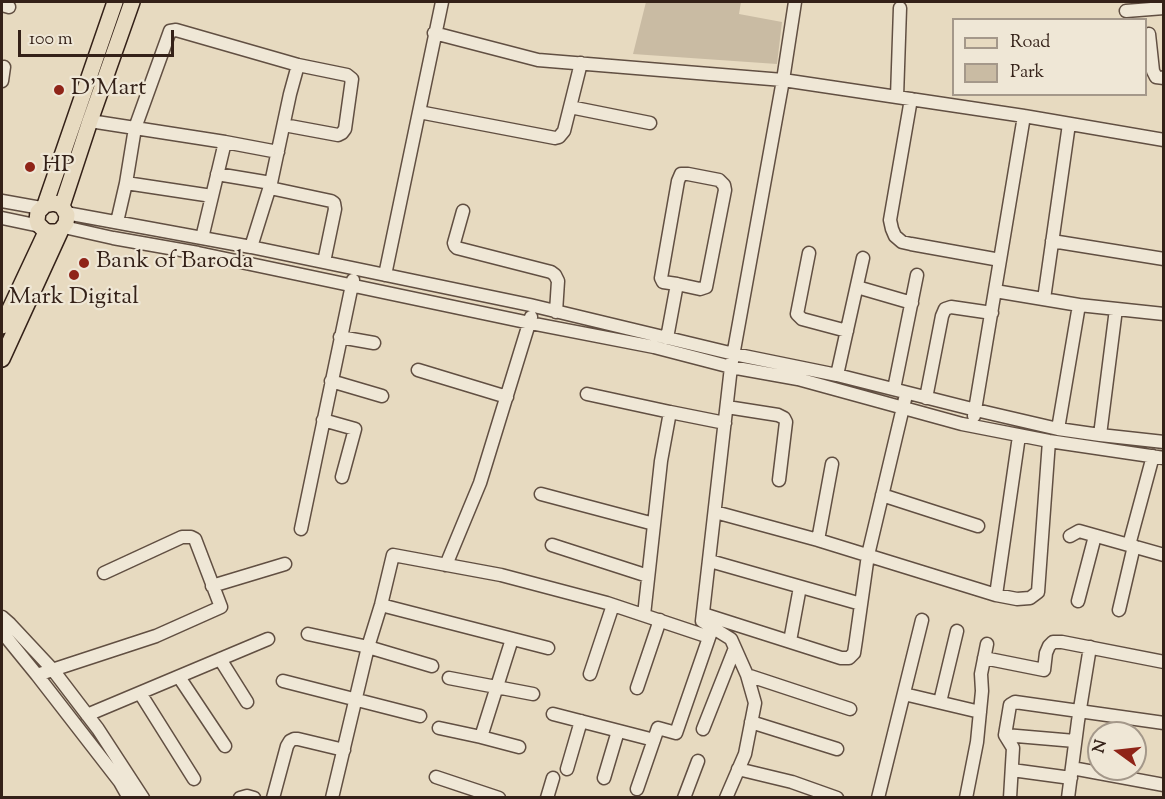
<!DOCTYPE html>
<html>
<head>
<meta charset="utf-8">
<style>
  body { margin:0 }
  #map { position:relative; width:1165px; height:799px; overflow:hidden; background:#e7dac0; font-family:"Sorts Mill Goudy",serif }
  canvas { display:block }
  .frame { position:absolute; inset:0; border:3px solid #342118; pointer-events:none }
  .legend { position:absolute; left:952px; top:18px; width:195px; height:78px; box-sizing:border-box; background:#efe7d6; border:2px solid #a4988a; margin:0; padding:8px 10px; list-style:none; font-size:18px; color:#342118 }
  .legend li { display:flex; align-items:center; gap:12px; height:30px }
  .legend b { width:30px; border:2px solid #a4988a }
  .north { position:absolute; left:1087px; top:721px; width:60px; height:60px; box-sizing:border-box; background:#efe7d6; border:2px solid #a4988a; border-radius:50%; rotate:285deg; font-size:16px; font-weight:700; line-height:24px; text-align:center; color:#342118 }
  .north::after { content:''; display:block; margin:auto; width:21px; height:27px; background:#8f2418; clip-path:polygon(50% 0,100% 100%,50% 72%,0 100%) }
  .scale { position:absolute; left:18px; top:30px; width:156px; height:27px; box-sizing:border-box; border:3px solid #342118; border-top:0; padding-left:8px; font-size:18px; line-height:21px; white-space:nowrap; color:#342118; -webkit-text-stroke:4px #efe7d6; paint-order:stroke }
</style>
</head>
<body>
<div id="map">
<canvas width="1165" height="799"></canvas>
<div class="frame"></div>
<ul class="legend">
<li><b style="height:8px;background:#e7dac0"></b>Road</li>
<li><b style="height:16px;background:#c9bba3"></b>Park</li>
</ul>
<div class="north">N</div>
<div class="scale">100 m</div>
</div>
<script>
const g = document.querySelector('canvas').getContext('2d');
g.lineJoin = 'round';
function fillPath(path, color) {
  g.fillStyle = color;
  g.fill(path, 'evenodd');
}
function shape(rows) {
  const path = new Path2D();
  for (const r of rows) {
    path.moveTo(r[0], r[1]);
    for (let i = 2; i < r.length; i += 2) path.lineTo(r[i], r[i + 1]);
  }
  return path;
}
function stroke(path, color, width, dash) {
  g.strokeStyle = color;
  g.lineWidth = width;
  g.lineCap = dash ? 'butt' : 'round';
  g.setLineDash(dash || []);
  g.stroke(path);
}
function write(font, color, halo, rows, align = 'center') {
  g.font = font + ' "Sorts Mill Goudy",serif';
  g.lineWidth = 4.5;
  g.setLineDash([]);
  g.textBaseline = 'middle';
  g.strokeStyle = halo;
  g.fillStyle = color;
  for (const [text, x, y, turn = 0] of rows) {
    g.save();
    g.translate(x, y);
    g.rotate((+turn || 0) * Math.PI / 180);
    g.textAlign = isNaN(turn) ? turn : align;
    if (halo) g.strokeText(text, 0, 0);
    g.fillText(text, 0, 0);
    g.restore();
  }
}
const green = shape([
  [646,2,741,2,739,14,782,22,777,64,633,54]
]);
const minor = shape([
  [442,2,419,112,555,138,559,137,564,131,581,63],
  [2,5,9,7],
  [1126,11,1164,8],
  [434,33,538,60,783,80,1024,116,1164,140],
  [1149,34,1153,71,1156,77,1164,78],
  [2,81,4,67],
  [897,97,900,8],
  [911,99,890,220,892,229,895,236,902,242,911,244,1000,260],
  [570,107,650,123],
  [90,121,225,142,278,152],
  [217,174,271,183],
  [126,183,212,196],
  [270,188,331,201,334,203,335,209,324,262],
  [2,201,41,208],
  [463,211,454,243,455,246,457,248,551,272,555,275,558,281,556,312],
  [66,213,251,247,530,305,734,354,837,375,976,410,1058,429,1100,435,1164,442],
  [2,218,40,226],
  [117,222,126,183,135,128,170,31,176,30,298,65,347,75,352,79,345,129,342,133,338,135,284,125],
  [64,227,113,238,198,253,530,323,654,347,731,367,798,379,962,424,1049,441,1164,458],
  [202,238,225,142],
  [1052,241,1164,259],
  [251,247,271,183,290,94,298,65],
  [809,253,797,314,802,319,847,331],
  [385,275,419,112],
  [857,287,912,303],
  [995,291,1079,305,1164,314],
  [1044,299,1069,124],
  [340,337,374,343],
  [667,338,677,284,663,282,661,278,678,181,681,174,688,174,719,180,724,185,725,190,706,287,700,289,677,284],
  [418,370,507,397],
  [837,375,863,258],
  [331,381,382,396],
  [894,389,917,275],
  [587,394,670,412],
  [926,398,942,316,945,309,951,307,992,313],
  [727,407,778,415,784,418,786,422,779,480],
  [974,416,1024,116],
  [323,420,355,429,342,477],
  [1058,429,1079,305],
  [1100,435,1116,309],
  [541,494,654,524],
  [882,495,978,526],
  [715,512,818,540,996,595,1017,599,1030,598,1038,592,1049,441],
  [301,529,353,280],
  [1070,536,1079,531,1164,555],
  [818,540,832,464],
  [552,545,648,576],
  [1129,545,1153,456],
  [710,561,861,604],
  [446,565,480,483,531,317],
  [212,586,285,564],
  [996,595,1019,436],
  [1078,601,1095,536],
  [381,605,548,648],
  [1119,610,1134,546],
  [703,614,841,658,849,658,854,653,856,640,868,555,905,399],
  [644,615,661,461,670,412,725,423],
  [2,617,10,624,53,670,98,729,143,798],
  [2,632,37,675,120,782,129,798],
  [308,634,368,647,432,666],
  [790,641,800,587],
  [984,658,1044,670,1046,653,1049,646,1053,642,1062,642,1164,662],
  [220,659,247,702],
  [590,674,613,605],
  [37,675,156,636,221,607,195,539,191,537,182,537,104,573],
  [747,675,850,709],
  [179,677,225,746],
  [449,678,533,694],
  [283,681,420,716],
  [637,688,660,620],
  [140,693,194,779],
  [904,694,980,712],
  [940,702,957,631],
  [553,714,654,740],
  [87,715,268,639],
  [751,722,837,749],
  [439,728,481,737,512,639],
  [703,729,735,648],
  [1005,735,1075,741],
  [481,737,519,747],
  [1072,768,1164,785],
  [567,769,581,721],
  [738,769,792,782,837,798],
  [1012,770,1071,778],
  [436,777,499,798],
  [604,778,618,731],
  [637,789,658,728,676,733,712,629],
  [240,798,247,796,254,798],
  [273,798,287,746,290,741,294,739,298,739,344,750],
  [332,798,368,647,381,605,393,555,501,575,607,603,709,637],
  [547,798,553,778],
  [684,798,698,761],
  [726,798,745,754,755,703,747,675,731,639,702,621,731,367,783,80,795,2],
  [878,798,922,620],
  [966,798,977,742,982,691,981,674,987,644],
  [1010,798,1013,748,1005,735,1010,705,1015,702,1164,723],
  [1068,798,1078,721,1090,647]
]);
const major = shape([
  [45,205,115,2],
  [62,206,90,121,132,2],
  [2,326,46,232],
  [2,359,61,230,66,223,67,215,62,206,54,203,45,205,38,212,37,220,38,224,44,230,48,232,56,232,61,230]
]);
const markers = [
  [59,90,6,"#8f2418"],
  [30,167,6,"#8f2418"],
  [84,263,6,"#8f2418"],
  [74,275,6,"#8f2418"]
];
const poiNames = [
  ["D'Mart",71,90],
  ["HP",42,167],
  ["Bank of Baroda",96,263],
  ["Mark Digital",74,299,"center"]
];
fillPath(green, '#c9bba3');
stroke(minor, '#614f42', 15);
stroke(major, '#342118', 18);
stroke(minor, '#efe7d6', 12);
stroke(major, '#e7dac0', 15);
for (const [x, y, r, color] of markers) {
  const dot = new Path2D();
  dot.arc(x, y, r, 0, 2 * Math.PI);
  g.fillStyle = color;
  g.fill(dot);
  stroke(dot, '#efe7d6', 2);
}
write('24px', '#342118', '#efe7d6', poiNames, 'left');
</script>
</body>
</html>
